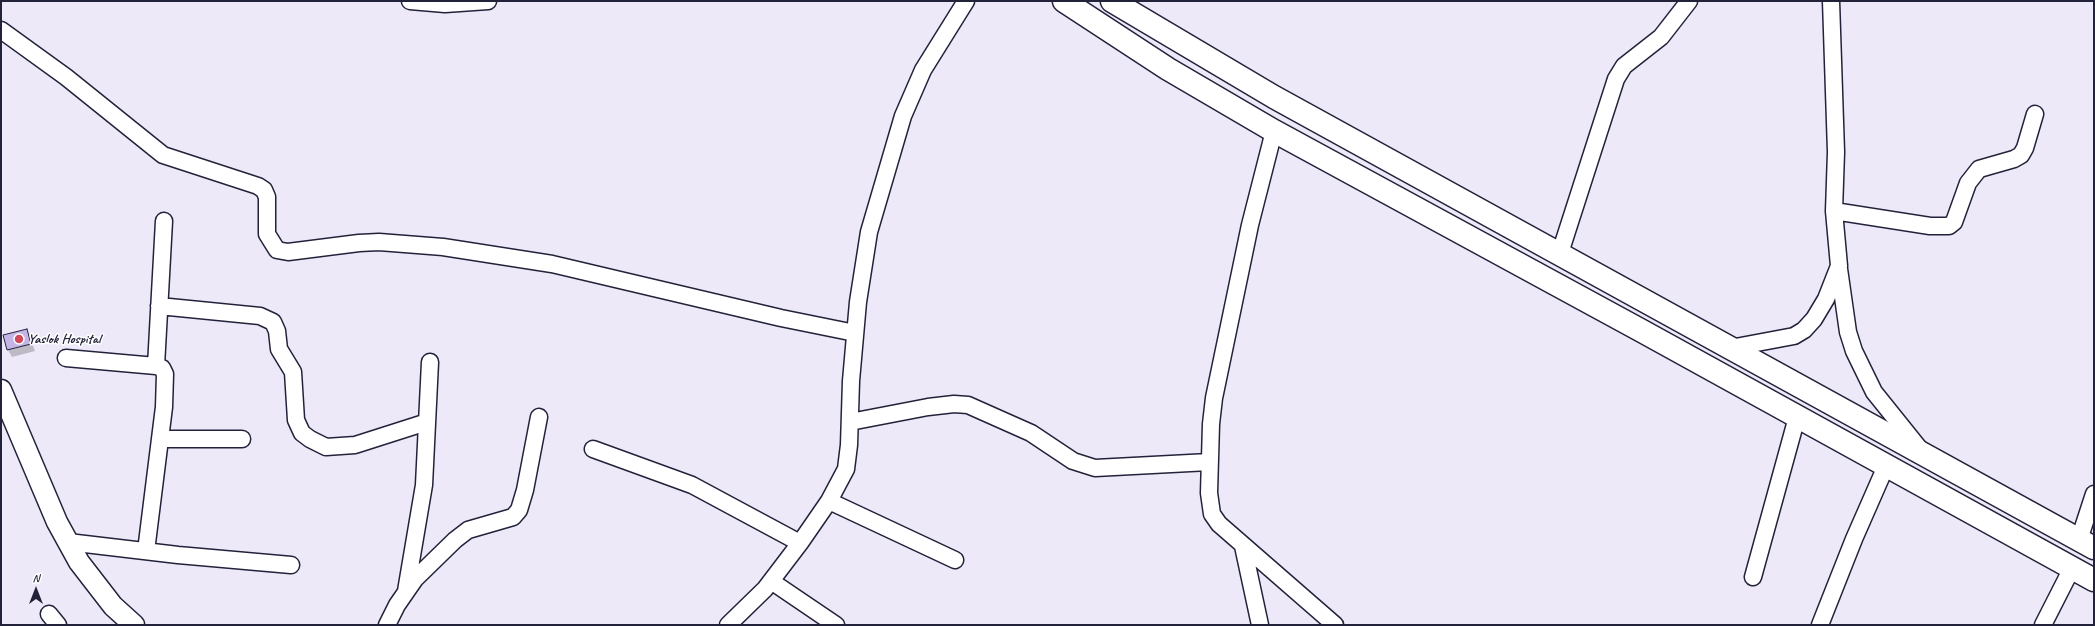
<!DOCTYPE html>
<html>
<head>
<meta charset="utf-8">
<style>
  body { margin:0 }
  #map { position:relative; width:2095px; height:626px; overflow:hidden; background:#ede9f8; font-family:Caveat,sans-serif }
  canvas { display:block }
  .frame { position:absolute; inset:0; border:2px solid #22223b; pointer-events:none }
  .north { position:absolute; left:16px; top:570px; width:40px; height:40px; -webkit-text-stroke:3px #fff; paint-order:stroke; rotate:0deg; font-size:11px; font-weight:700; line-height:16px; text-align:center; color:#22223b }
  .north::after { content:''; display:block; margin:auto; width:14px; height:18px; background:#22223b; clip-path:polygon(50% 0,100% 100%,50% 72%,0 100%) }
</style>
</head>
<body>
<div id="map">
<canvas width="2095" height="626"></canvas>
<div class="frame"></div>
<div class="north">N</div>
</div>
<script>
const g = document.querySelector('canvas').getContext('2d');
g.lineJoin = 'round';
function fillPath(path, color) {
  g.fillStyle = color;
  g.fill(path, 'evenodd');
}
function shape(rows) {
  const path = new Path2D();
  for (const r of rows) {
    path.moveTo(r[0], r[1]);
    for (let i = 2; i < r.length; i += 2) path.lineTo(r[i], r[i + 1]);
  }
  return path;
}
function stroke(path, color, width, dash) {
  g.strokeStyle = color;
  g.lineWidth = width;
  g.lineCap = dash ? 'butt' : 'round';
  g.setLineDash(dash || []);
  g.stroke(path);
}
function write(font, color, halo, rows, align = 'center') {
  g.font = font + ' Caveat,sans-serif';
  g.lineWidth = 3;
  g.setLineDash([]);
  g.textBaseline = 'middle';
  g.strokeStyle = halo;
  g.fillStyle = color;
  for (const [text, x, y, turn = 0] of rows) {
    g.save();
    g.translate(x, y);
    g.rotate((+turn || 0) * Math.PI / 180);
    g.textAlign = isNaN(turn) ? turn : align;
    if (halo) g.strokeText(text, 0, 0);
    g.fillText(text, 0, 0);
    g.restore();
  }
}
const shadow = shape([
  [27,330,35,351,12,357,8,350]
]);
const building = shape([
  [27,329,31,344,7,350,3,335,27,329]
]);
const minor = shape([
  [410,1,445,4,488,1],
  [1,30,66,77,163,155,258,186,264,190,267,197,267,234,277,250,288,252,359,243,379,242,443,247,552,264,781,318,855,333],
  [1274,131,1250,225,1214,398,1211,424,1209,493,1212,514,1219,524,1335,625],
  [1834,211,1930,226,1949,226,1954,222,1968,183,1979,169,2014,159,2021,155,2025,148,2035,114],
  [1560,253,1616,79,1624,66,1661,37,1689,1],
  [1839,269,1848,332,1854,351,1874,392,1919,448],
  [159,306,260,316,273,322,277,331,279,349,293,372,296,420,302,433,310,439,326,447,355,445,427,422],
  [1730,348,1794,336,1804,330,1814,319,1826,299,1839,266,1834,211,1836,152,1831,1],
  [66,358,156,366,162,368,165,374,164,407,146,551],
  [156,366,164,221],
  [850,422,928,407,954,404,968,405,1031,433,1073,461,1095,468,1209,462],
  [160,439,242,439],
  [593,449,692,485,800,543],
  [829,501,955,560],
  [2079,540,2094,494],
  [68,542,178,555,291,565],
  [1243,546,1260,625],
  [1753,577,1797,417],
  [771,581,836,625],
  [406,591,424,485,430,362],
  [49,614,58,625],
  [387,625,397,605,415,579,455,540,468,530,513,517,519,510,525,490,539,417],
  [728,625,765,589,800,543,829,501,846,469,849,445,851,381,858,302,869,232,903,116,923,70,966,1],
  [1820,625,1854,539,1886,466],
  [2043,625,2072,568]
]);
const major = shape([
  [1,390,57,522,79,562,113,606,134,625]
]);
const highway = shape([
  [1064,1,1168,69,1274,131,1642,331,2094,580],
  [1112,1,1274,97,2094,548]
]);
const markers = [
  [19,339,5,"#d1495b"]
];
const poiNames = [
  ["Yaslok Hospital",28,339]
];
fillPath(shadow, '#0003');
fillPath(building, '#c4b5e6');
stroke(building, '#22223b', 1);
stroke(minor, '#22223b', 19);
stroke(major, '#22223b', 23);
stroke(highway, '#22223b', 25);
stroke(minor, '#fff', 16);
stroke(major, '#fff', 20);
stroke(highway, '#fff', 22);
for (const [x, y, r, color] of markers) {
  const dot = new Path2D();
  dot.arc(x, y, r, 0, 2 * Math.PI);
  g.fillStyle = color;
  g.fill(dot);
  stroke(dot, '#fff', 1.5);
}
write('bold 14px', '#22223b', '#fff', poiNames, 'left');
</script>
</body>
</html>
